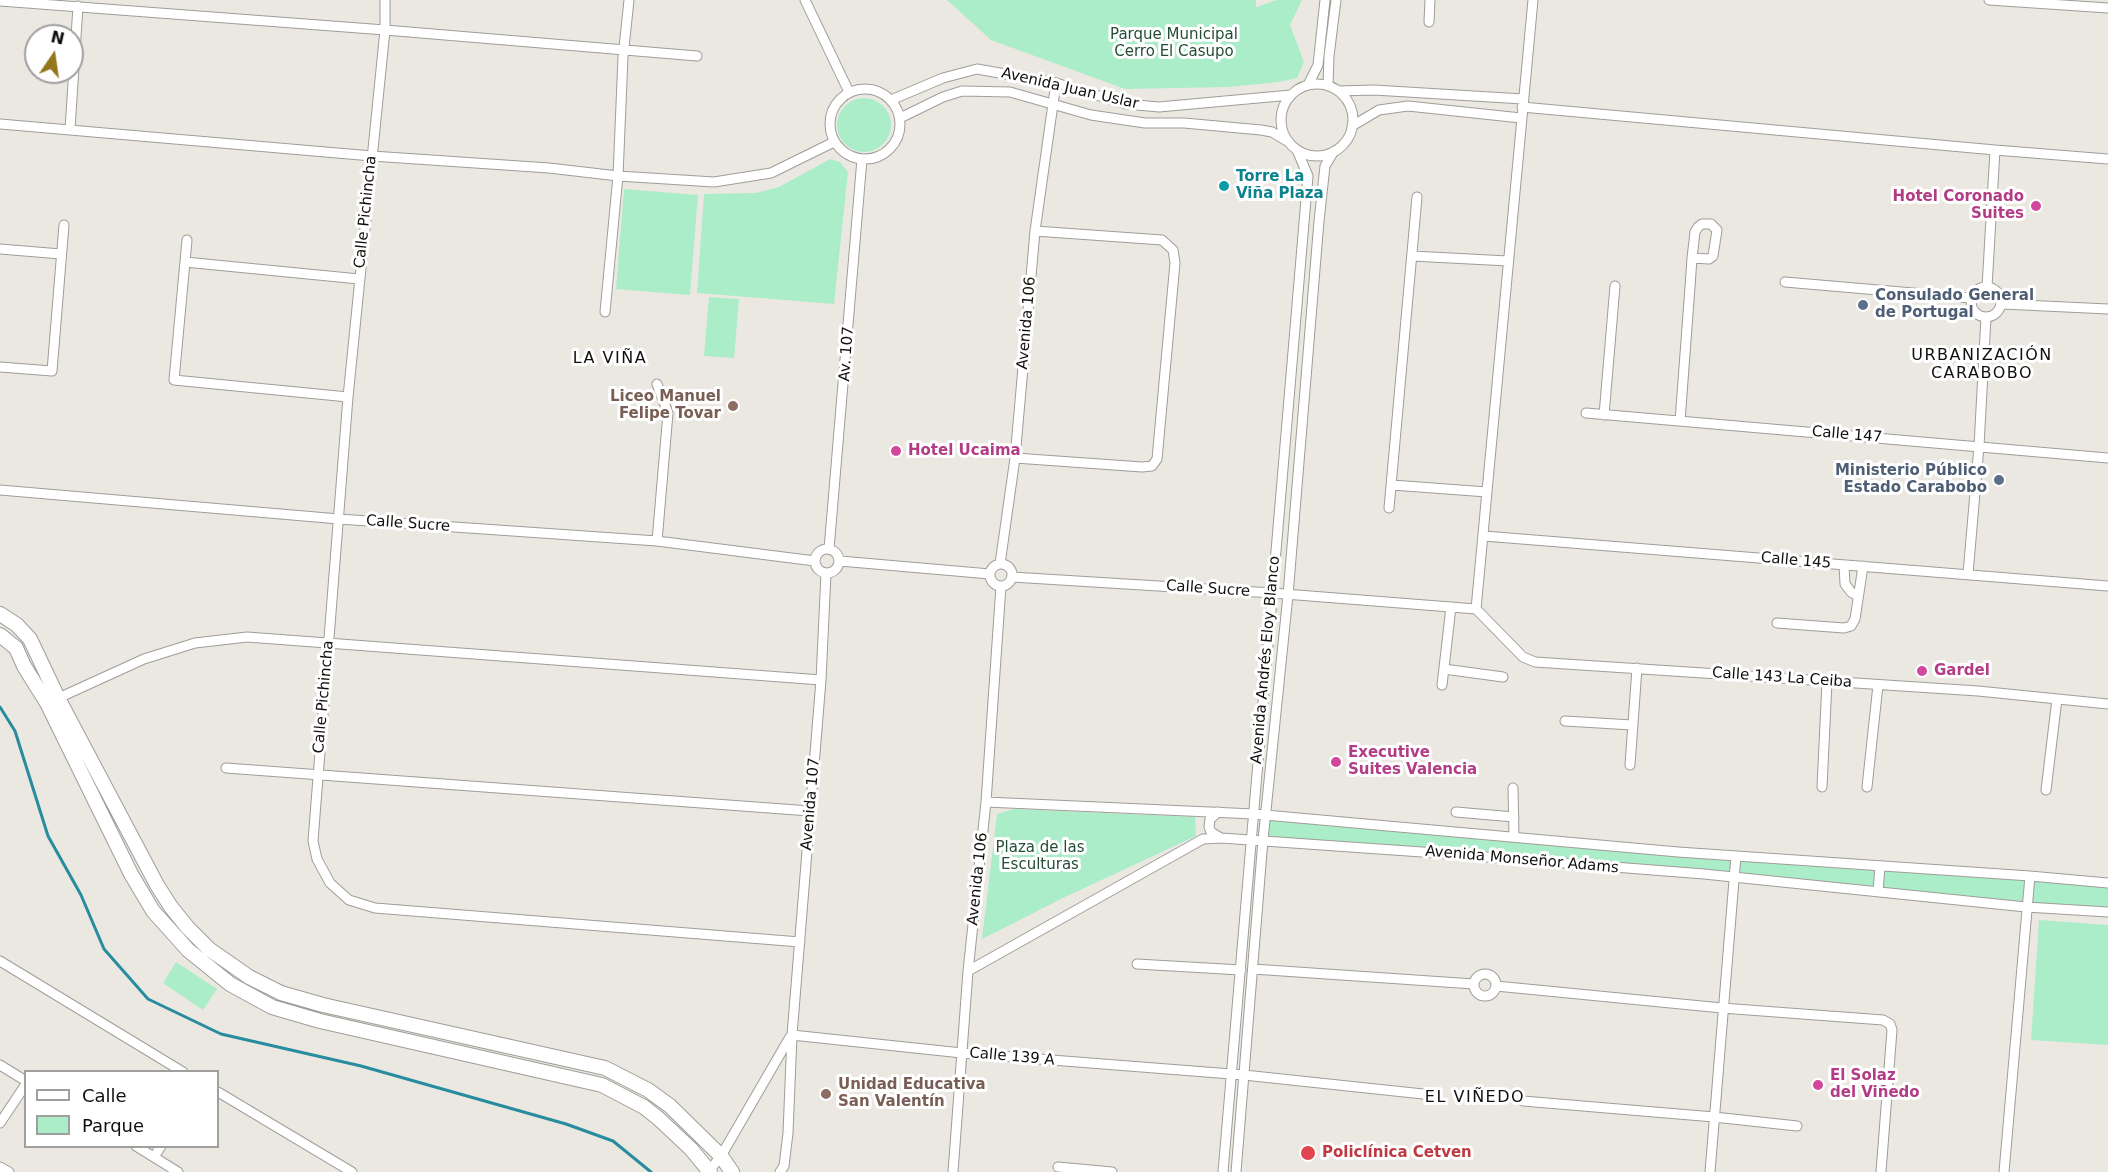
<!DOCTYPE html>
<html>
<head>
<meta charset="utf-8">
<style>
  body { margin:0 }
  #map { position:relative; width:2108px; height:1172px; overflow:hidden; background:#ebe8e2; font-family:"DejaVu Sans",sans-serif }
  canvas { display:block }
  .legend { position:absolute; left:24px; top:1070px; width:195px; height:78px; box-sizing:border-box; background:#fff; border:2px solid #9f9f9e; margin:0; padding:8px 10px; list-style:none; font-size:18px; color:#100f0d }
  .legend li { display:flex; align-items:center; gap:12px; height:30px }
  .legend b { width:30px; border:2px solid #9f9f9e }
  .north { position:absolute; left:24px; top:24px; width:60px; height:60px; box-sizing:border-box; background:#fff; border:2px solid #9f9f9e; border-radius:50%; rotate:13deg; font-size:16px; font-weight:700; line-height:24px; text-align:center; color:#100f0d }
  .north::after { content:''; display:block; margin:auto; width:21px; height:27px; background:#94761d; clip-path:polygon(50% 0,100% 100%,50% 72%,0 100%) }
</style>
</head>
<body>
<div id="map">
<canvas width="2108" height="1172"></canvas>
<ul class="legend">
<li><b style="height:8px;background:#fff"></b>Calle</li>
<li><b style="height:16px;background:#abedc8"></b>Parque</li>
</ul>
<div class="north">N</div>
</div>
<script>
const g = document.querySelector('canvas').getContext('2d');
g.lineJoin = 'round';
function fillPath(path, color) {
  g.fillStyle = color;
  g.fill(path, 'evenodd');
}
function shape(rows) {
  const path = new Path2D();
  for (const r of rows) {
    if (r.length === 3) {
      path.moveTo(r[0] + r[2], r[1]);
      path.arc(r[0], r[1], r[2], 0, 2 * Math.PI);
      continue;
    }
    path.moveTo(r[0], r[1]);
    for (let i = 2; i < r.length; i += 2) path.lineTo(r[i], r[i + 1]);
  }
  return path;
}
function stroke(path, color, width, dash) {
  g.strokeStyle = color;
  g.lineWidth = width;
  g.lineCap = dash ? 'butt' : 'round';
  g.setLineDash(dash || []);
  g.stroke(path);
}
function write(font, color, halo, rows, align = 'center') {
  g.font = font + ' "DejaVu Sans",sans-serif';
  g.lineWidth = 6;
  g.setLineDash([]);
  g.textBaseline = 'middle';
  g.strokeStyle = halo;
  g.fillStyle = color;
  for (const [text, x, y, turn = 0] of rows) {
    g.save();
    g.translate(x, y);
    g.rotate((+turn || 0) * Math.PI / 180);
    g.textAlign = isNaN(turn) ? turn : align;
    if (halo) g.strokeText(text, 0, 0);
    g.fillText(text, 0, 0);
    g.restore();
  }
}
const green = shape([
  [947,0,1256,0,1256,7,1277,0,1302,0,1290,25,1304,62,1297,78,1279,82,1228,87,1125,89,991,40],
  [864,125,27],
  [830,159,840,162,848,172,834,304,697,293,704,194,756,193,779,187],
  [624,189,698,195,690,295,616,289],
  [709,297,739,299,734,358,704,356],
  [1014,809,1195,817,1196,836,1065,897,982,939,997,814],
  [1265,815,2108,883,2108,912,1263,840],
  [2039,920,2108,925,2108,1045,2031,1040],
  [176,962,217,989,203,1010,163,983]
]);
const stream = shape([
  [0,707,15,731,48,836,81,895,104,949,148,999,221,1034,361,1066,566,1124,613,1141,651,1172]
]);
const street = shape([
  [385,0,385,30,348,397,313,841,317,859,330,883,349,900,375,908,800,942],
  [805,0,849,92],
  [1989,0,2108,8],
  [0,1,385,30,697,56],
  [1429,22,1430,0],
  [1317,120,36],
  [1308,85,1318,65,1325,0],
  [1328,86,1329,56,1336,0],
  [865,124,35],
  [1338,91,1374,90,1523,99],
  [891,100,943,78,977,69,1056,83,1126,104,1159,107,1291,95],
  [1522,107,1995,150,1987,287],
  [900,118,943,97,962,91,1010,92,1091,115,1145,123,1184,123,1261,130,1272,132,1289,142],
  [0,124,372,156,549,168,618,176,714,182,771,173,834,142],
  [1352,126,1379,110,1408,106,1521,118],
  [70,129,78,6],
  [1995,150,2108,159],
  [187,240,174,380,348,397],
  [0,249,61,254],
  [1412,256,1508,261],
  [185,262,359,279],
  [1785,282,1971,298],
  [1986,302,15],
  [2002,304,2108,309],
  [605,312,618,176,623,57,629,0],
  [0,367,52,371,64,225],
  [1586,413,2108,458],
  [1604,415,1615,286],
  [1680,421,1690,287,1692,258,1695,232,1698,227,1702,224,1711,224,1717,230,1713,256,1709,259,1692,258],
  [1015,458,1142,467,1152,466,1157,459,1175,263,1173,250,1162,240,1035,231],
  [1392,485,1487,492],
  [0,490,339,519,657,541,815,561],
  [1389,508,1417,197],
  [1484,536,2108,586],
  [657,541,668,413,657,384],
  [827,561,12],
  [829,549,862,159],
  [840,561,990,574],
  [1000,564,1015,458,1035,231,1056,83],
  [1001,575,11],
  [1844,565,1845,584,1851,592,1858,596],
  [1968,574,1979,446,1986,317],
  [1012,577,1272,593,1476,609],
  [1476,609,1523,657,1535,662,1978,691,2108,704],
  [1476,609,1533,0],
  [1777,623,1844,628,1851,626,1855,619,1857,606,1863,566],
  [1444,669,1503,677],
  [1442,685,1451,607],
  [54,700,144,659,195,643,247,637,821,680],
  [1565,721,1632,725],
  [1630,765,1637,668],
  [226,768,810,811],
  [1822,787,1827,682],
  [1867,787,1878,685],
  [1513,788,1514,837],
  [2046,790,2057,699],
  [986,802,1254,814,1678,852,2030,876,2108,883],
  [1218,812,1210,819,1209,827,1211,832,1221,838],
  [1456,812,1514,817],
  [1878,892,1880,866],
  [0,961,183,1072],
  [1137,964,1241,970],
  [1253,969,1474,984],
  [968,971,1203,839,1221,838,1422,852,1704,874,2026,907,2108,912],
  [1485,985,11],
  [1496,986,1722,1008,1883,1020,1890,1024,1892,1030,1881,1172],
  [792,1035,962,1053,1244,1075,1423,1094],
  [0,1065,26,1081],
  [218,1092,352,1172],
  [1523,1101,1714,1117,1797,1126],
  [0,1123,26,1084],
  [136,1146,178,1172],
  [154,1157,161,1146],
  [0,1167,9,1172],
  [1058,1167,1112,1172],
  [708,1172,721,1156,790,1037],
  [780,1172,784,1166,788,1133,792,1035,821,680,826,573],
  [953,1172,968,971,986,802,1001,586],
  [1223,1172,1308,176,1297,150],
  [1236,1172,1263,840,1288,595,1319,221,1325,166,1334,151],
  [1710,1172,1736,856],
  [2004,1172,2030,876]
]);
const secondary = shape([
  [0,614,17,625,30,639,58,698,157,885,171,907,188,928,209,949,249,977,281,993,323,1005,605,1068,648,1090,670,1106,721,1156,732,1172],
  [0,635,16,648,24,666,47,703,131,874,153,911,188,950,230,984,272,1007,320,1021,602,1085,644,1107,658,1118,691,1149,710,1172]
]);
const markers = [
  [1224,186,6,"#0f9aa8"],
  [2036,206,6,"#d1479c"],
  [1863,305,6,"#5c6f8a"],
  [733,406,6,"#8d6e63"],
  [896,451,6,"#d1479c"],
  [1999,480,6,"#5c6f8a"],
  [1922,671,6,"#d1479c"],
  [1336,762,6,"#d1479c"],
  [1818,1085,6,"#d1479c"],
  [826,1094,6,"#8d6e63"],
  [1308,1153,8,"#e0444e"]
];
const parkNames = [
  ["Parque Municipal",1174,35],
  ["Cerro El Casupo",1174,52],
  ["Plaza de las",1040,848],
  ["Esculturas",1040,865]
];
const streetNames = [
  ["Avenida Juan Uslar",1070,89,13],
  ["Calle Pichincha",366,212,-84],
  ["Avenida 106",1027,323,-85],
  ["Av. 107",847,354,-86],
  ["Calle 147",1847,435,5],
  ["Calle Sucre",408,524,4],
  ["Calle 145",1796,561,5],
  ["Calle Sucre",1208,589,4],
  ["Avenida Andrés Eloy Blanco",1266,660,-85],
  ["Calle 143 La Ceiba",1782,678,4],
  ["Calle Pichincha",324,697,-85],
  ["Avenida 107",811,804,-85],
  ["Avenida Monseñor Adams",1522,860,5],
  ["Avenida 106",978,879,-84],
  ["Calle 139 A",1012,1057,5]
];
const cultureNames = [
  ["Torre La",1236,177],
  ["Viña Plaza",1236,194]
];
const hotelNames = [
  ["Hotel Coronado",2024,197,"right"],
  ["Suites",2024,214,"right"],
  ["Hotel Ucaima",908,451],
  ["Gardel",1934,671],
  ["Executive",1348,753],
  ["Suites Valencia",1348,770],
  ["El Solaz",1830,1076],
  ["del Viñedo",1830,1093]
];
const serviceNames = [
  ["Consulado General",1875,296],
  ["de Portugal",1875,313],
  ["Ministerio Público",1987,471,"right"],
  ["Estado Carabobo",1987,488,"right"]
];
const educationNames = [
  ["Liceo Manuel",721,397],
  ["Felipe Tovar",721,414],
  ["Unidad Educativa",838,1085,"left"],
  ["San Valentín",838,1102,"left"]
];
const healthNames = [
  ["Policlínica Cetven",1322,1153]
];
const neighbourhoodNames = [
  ["URBANIZACIÓN",1982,356],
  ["CARABOBO",1982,374],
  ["LA VIÑA",610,359],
  ["EL VIÑEDO",1475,1098]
];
fillPath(green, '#abedc8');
stroke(stream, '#268c9e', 3);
stroke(street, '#a09d98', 11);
stroke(secondary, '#a09d98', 16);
stroke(street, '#fff', 9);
stroke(secondary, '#fff', 14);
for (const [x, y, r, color] of markers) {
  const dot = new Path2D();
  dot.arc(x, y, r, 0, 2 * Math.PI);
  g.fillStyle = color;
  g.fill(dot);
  stroke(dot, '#fff', 2);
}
write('15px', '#234d38', '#fff', parkNames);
write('15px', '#100f0d', '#fff', streetNames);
write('bold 15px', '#0d838f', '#fff', cultureNames, 'left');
write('bold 15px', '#b23c85', '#fff', hotelNames, 'left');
write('bold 15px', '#4e5e75', '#fff', serviceNames, 'left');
write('bold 15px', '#785e54', '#fff', educationNames, 'right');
write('bold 15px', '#be3a42', '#fff', healthNames, 'left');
g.letterSpacing = '1.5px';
write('16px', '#100f0d', '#fff', neighbourhoodNames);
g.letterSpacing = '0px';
</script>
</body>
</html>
